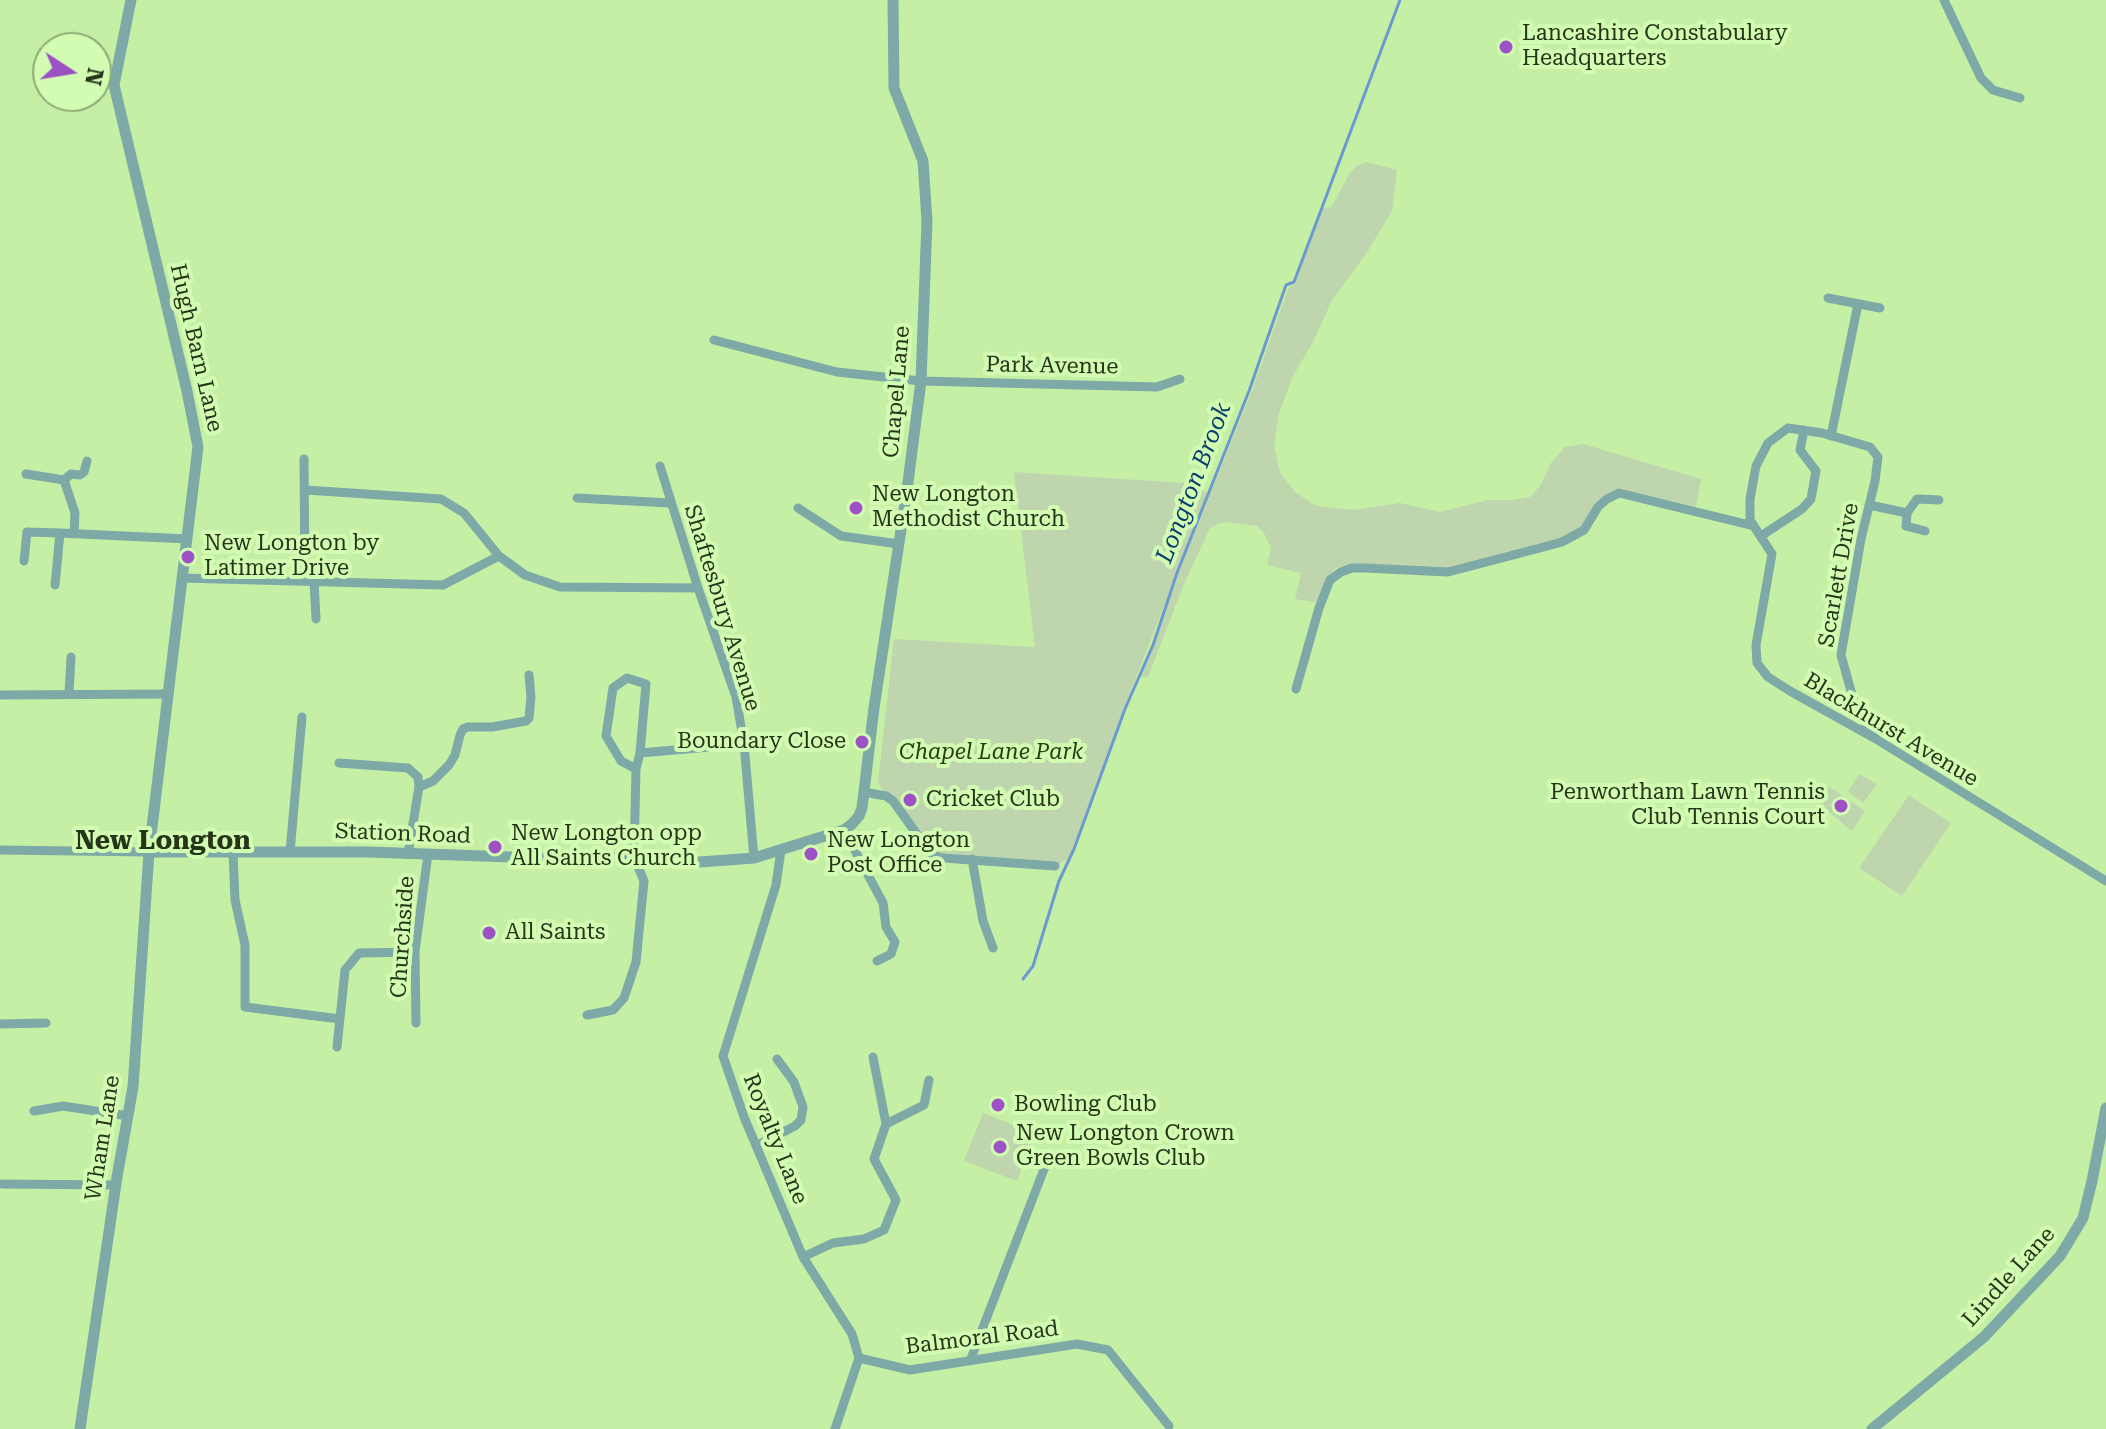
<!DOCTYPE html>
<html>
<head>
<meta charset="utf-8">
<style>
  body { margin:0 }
  #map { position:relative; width:2106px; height:1429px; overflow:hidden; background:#c6efa6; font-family:"Roboto Serif",serif }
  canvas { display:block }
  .north { position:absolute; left:32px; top:32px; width:80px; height:80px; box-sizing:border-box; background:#d3fcb3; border:2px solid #8dac75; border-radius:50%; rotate:102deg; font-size:22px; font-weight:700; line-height:32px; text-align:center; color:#253518 }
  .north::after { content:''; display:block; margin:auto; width:28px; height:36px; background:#9c52c4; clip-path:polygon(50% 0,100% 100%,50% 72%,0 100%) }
</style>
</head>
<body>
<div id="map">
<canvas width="2106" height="1429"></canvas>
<div class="north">N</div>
</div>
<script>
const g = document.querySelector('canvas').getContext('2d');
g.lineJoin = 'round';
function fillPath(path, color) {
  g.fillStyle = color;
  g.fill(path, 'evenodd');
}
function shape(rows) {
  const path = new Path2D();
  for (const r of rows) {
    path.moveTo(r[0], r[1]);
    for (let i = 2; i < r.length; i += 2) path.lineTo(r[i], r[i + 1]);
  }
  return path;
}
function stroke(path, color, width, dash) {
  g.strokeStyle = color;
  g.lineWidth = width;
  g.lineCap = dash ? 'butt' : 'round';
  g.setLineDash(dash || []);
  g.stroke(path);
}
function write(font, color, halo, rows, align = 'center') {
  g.font = font + ' "Roboto Serif",serif';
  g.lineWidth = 8;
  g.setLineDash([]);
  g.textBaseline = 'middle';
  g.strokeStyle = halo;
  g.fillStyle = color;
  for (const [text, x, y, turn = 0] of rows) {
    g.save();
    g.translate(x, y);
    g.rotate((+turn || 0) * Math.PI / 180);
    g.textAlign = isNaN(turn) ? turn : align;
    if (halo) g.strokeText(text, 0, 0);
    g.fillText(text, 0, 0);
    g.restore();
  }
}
const green = shape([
  [1367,162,1397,170,1392,211,1366,254,1332,300,1313,342,1293,376,1279,413,1274,447,1280,472,1295,492,1316,506,1354,510,1400,503,1440,512,1488,500,1512,500,1530,497,1540,486,1551,463,1565,447,1583,444,1701,479,1696,507,1622,490,1584,525,1564,538,1448,569,1347,565,1334,569,1317,601,1313,602,1295,599,1301,573,1267,565,1271,548,1264,533,1257,526,1226,522,1218,524,1210,528,1184,584,1148,677,1141,677,1185,557,1253,388,1288,289,1296,282,1322,208,1331,207,1334,203,1349,174,1356,166],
  [1014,472,1184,483,1208,493,1133,685,1069,858,1055,866,936,857,886,796,878,783,894,639,1035,647],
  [1859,774,1877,784,1863,803,1848,792],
  [1828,786,1865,811,1852,831,1817,802],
  [1909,795,1951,823,1902,896,1859,868],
  [983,1113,1035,1134,1017,1181,964,1161]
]);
const stream = shape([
  [1023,979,1033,966,1059,881,1074,849,1125,709,1153,645,1177,573,1249,391,1286,285,1294,282,1400,0]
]);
const minor = shape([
  [1944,0,1981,78,1993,90,2020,98],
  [1828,298,1880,308],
  [714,340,837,372,921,381,1157,387,1180,379],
  [1831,436,1858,304],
  [304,459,305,580],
  [660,466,698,588,736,697,744,744,754,858],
  [26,474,64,480,75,513,74,534],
  [64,480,71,474,80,475,84,472,87,461],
  [306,490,441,499,464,513,499,556,525,575,560,587,698,588],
  [577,498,670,503],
  [1869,505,1907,513,1906,526,1925,531],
  [798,508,841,536,899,544],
  [1907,513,1917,499,1939,500],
  [1761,536,1802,509,1811,499,1816,471,1800,450,1804,430],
  [24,561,27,532,60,533],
  [182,578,443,585,499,556],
  [314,581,316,619],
  [55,585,60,533,187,539],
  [1296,689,1319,608,1330,580,1341,572,1352,568,1365,568,1448,572,1540,548,1562,542,1584,530,1598,507,1607,499,1619,493,1754,526],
  [69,694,71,657],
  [0,695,168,694],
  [1876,739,1856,709,1841,655,1861,539,1875,481,1878,457,1870,447,1822,433,1788,428,1768,443,1756,466,1750,499,1750,520,1772,554,1756,645,1757,663,1768,677,1790,691,1876,739,2106,881],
  [640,753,744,744],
  [339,763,408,768,418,777,419,787],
  [864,792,886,796,893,801,932,855,943,858,1055,866],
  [844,830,883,903,886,927,895,942,891,954,877,961],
  [0,850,149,852],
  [781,850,776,885,723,1056,744,1117,803,1257,852,1334,859,1358,835,1429],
  [290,852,302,717],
  [233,853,235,900,245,945,245,1007,340,1019],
  [408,854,419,787,433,781,449,765,455,755,460,735,463,729,468,727,492,727,526,721,529,718,531,697,529,675],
  [972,859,983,921,993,948],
  [587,1015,613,1010,624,998,636,962,644,881,634,857,636,769,640,753,646,684,627,678,613,688,606,736,621,761,636,769],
  [416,1023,415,952,428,854],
  [0,1024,46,1023],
  [337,1047,345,970,359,953,415,952],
  [34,1111,63,1106,128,1116],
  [886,1124,924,1105,929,1080],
  [756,1146,795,1126,801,1120,803,1107,794,1082,777,1059],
  [2,1184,116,1185],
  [803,1257,833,1243,864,1239,884,1230,896,1200,874,1159,886,1124,873,1057],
  [859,1358,910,1370,1077,1344,1108,1350,1169,1426],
  [970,1361,1046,1164]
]);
const tertiary = shape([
  [149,852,369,852,567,859,634,857,700,862,754,858,844,830,852,824,859,816,862,808,874,708,907,490,921,381,927,221,923,161,894,88,893,0],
  [80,1429,117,1177,133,1087,149,852,198,447,187,391,114,85,131,0],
  [1872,1429,1984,1337,2060,1256,2083,1218,2092,1181,2106,1108]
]);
const markers = [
  [1506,47,8,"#9c52c4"],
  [856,508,8,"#9c52c4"],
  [188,557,8,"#9c52c4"],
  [862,742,8,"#9c52c4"],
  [910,800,8,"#9c52c4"],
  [1841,806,8,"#9c52c4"],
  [495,847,8,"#9c52c4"],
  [811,854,8,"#9c52c4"],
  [489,933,8,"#9c52c4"],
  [998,1105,8,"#9c52c4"],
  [1000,1147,8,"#9c52c4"]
];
const poiNames = [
  ["Lancashire Constabulary",1522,34],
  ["Headquarters",1522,59],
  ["New Longton",872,495],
  ["Methodist Church",872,520],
  ["New Longton by",204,544],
  ["Latimer Drive",204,569],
  ["Boundary Close",846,742,"right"],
  ["Penwortham Lawn Tennis",1825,793,"right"],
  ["Club Tennis Court",1825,818,"right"],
  ["Cricket Club",926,800],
  ["New Longton opp",511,834],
  ["All Saints Church",511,859],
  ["New Longton",827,841],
  ["Post Office",827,866],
  ["All Saints",505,933],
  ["Bowling Club",1014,1105],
  ["New Longton Crown",1016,1134],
  ["Green Bowls Club",1016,1159]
];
const streetNames = [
  ["Hugh Barn Lane",196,348,77],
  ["Park Avenue",1052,366,1],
  ["Chapel Lane",897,392,-85],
  ["Scarlett Drive",1839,575,-80],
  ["Shaftesbury Avenue",722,608,73],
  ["Blackhurst Avenue",1891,730,31],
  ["Station Road",403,834,2],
  ["Churchside",403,937,-86],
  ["Wham Lane",103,1138,-81],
  ["Royalty Lane",775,1139,68],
  ["Lindle Lane",2009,1277,-48],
  ["Balmoral Road",982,1338,-7]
];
const parkNames = [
  ["Chapel Lane Park",991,753]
];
const waterNames = [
  ["Longton Brook",1194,483,-69]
];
const quarterNames = [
  ["New Longton",163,841]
];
fillPath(green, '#bed5ad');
stroke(stream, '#6a9acf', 3);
stroke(minor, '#7da9a6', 9);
stroke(tertiary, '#7da9a6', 11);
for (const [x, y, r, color] of markers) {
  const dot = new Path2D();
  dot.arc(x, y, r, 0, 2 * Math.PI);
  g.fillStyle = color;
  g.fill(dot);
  stroke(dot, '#d3fcb3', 3);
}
write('22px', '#253518', '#d3fcb3', poiNames, 'left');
write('22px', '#253518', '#d3fcb3', streetNames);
write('italic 22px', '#273e10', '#d3fcb3', parkNames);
write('italic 24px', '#083d6e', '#d3fcb3', waterNames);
write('bold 26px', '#253518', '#d3fcb3', quarterNames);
</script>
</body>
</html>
